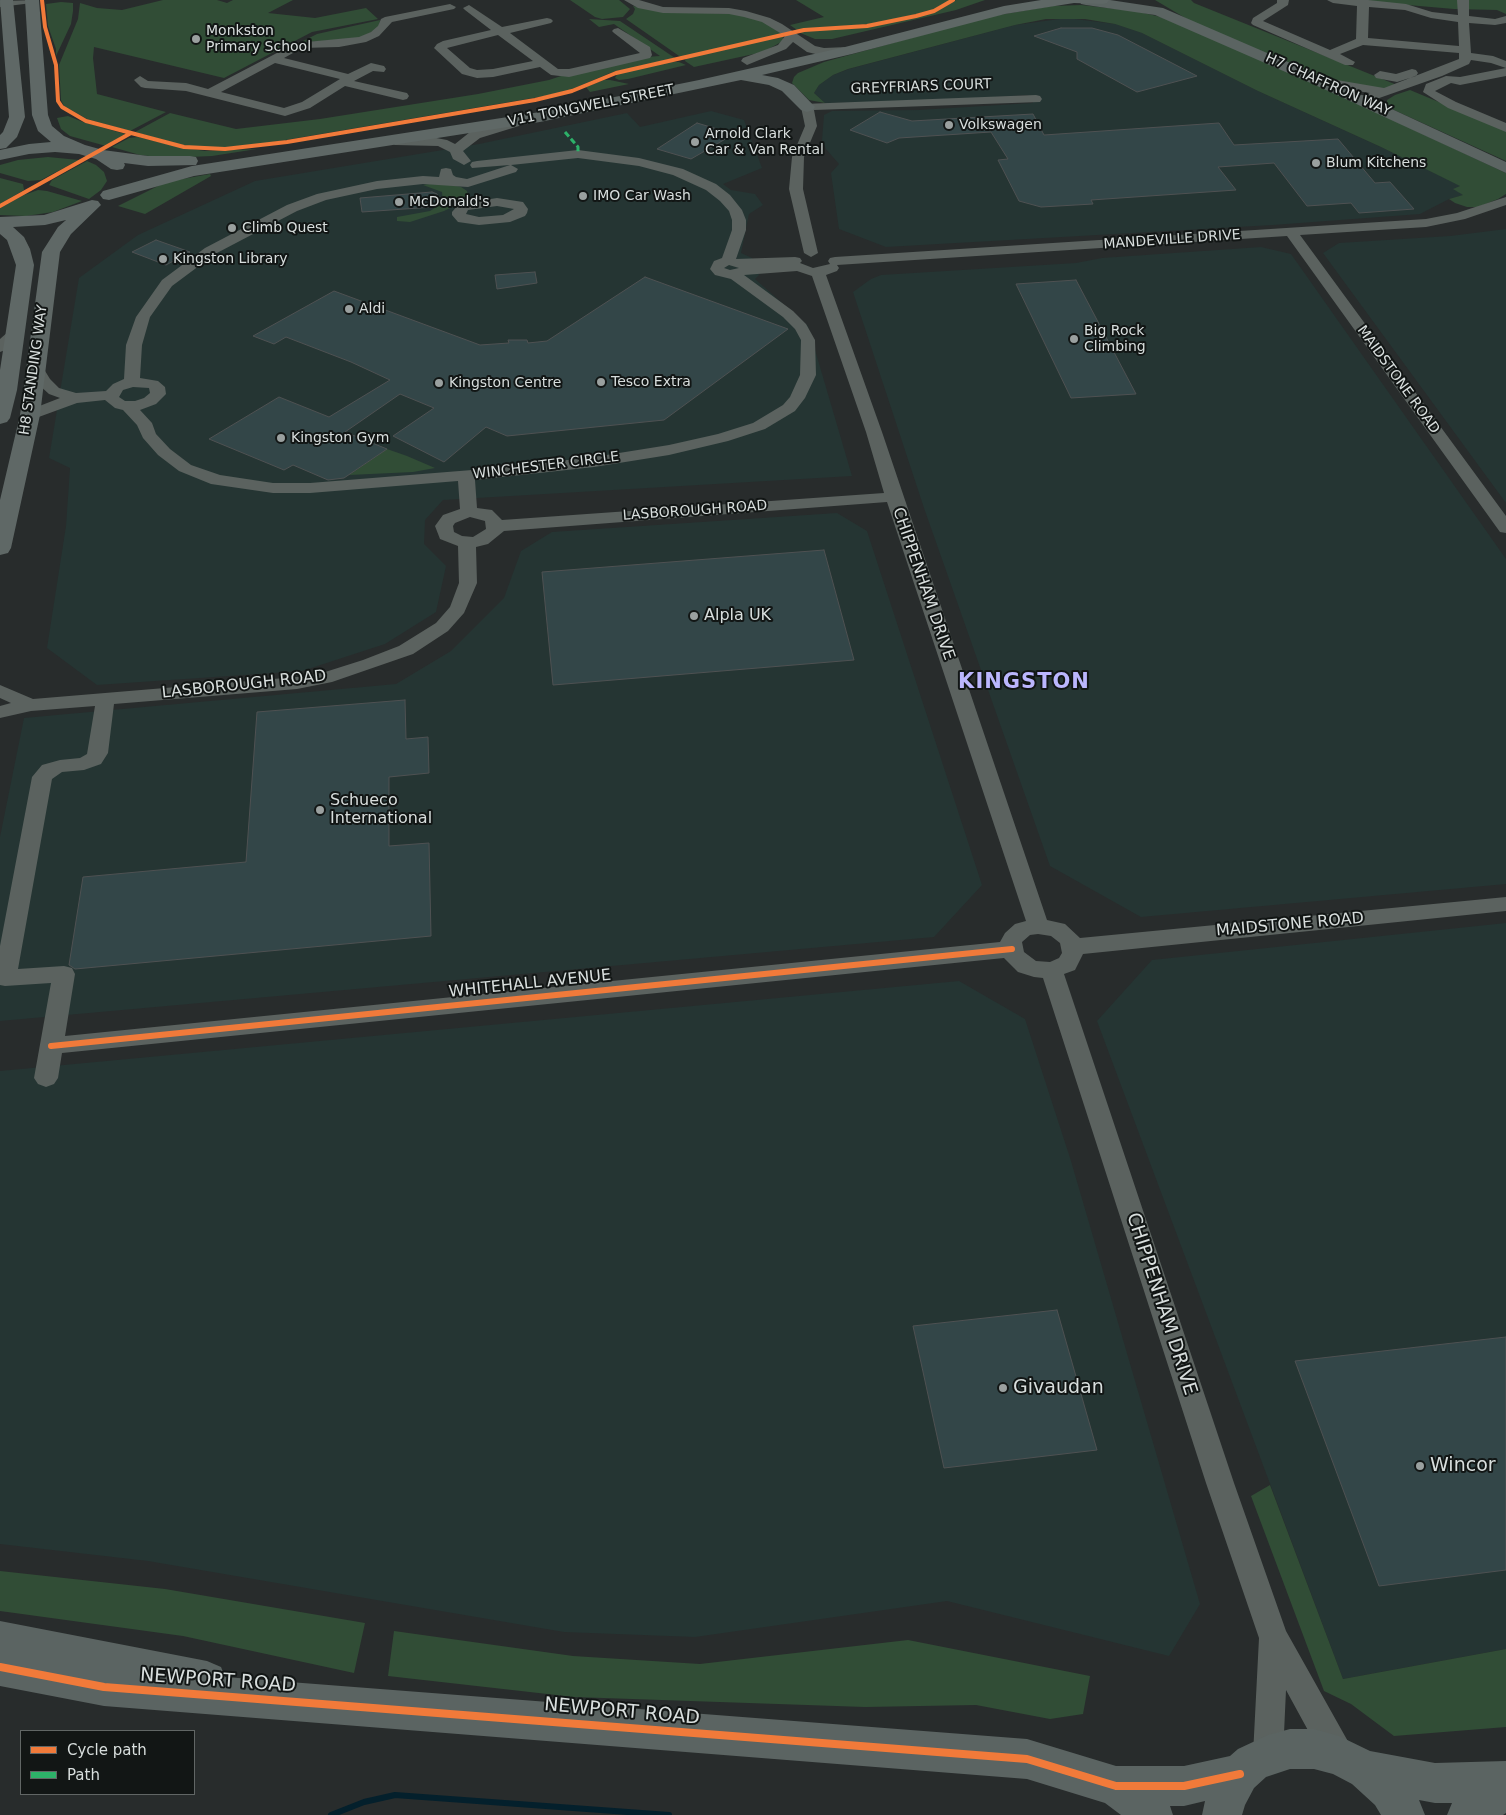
<!DOCTYPE html>
<html>
<head>
<meta charset="utf-8">
<style>
  body { margin:0 }
  #map { position:relative; width:1506px; height:1815px; overflow:hidden; background:#282c2c; font-family:"DejaVu Sans",sans-serif }
  canvas { display:block }
  .legend { position:absolute; left:20px; top:1730px; width:175px; height:65px; box-sizing:border-box; background:#121615; border:1px solid #616665; margin:0; padding:6px 9px; list-style:none; font-size:15px; color:#d8dedd }
  .legend li { display:flex; align-items:center; gap:10px; height:25px }
  .legend b { width:25px; border:1px solid #616665 }
</style>
</head>
<body>
<div id="map">
<canvas width="1506" height="1815"></canvas>
<ul class="legend">
<li><b style="height:6px;background:#f17a3a"></b>Cycle path</li>
<li><b style="height:6px;background:#2db169"></b>Path</li>
</ul>
</div>
<script>
const g = document.querySelector('canvas').getContext('2d');
g.lineJoin = 'round';
function fillPath(path, color) {
  g.fillStyle = color;
  g.fill(path, 'evenodd');
}
function shape(rows) {
  const path = new Path2D();
  for (const r of rows) {
    path.moveTo(r[0], r[1]);
    for (let i = 2; i < r.length; i += 2) path.lineTo(r[i], r[i + 1]);
  }
  return path;
}
function stroke(path, color, width, dash) {
  g.strokeStyle = color;
  g.lineWidth = width;
  g.lineCap = dash ? 'butt' : 'round';
  g.setLineDash(dash || []);
  g.stroke(path);
}
function write(font, color, halo, rows, align = 'center') {
  g.font = font + ' "DejaVu Sans",sans-serif';
  g.lineWidth = 4;
  g.setLineDash([]);
  g.textBaseline = 'middle';
  g.strokeStyle = halo;
  g.fillStyle = color;
  for (const [text, x, y, turn = 0] of rows) {
    g.save();
    g.translate(x, y);
    g.rotate((+turn || 0) * Math.PI / 180);
    g.textAlign = isNaN(turn) ? turn : align;
    if (halo) g.strokeText(text, 0, 0);
    g.fillText(text, 0, 0);
    g.restore();
  }
}
const built = shape([
  [1067,18,1115,24,1142,33,1258,91,1381,147,1461,186,1454,189,1464,195,1449,199,1420,214,1273,225,886,247,839,229,831,173,839,164,826,149,822,140,824,115,832,111,919,110,1033,103,1028,95,910,102,825,103,814,93,819,85,833,75,849,69,1015,25],
  [711,111,744,120,762,168,723,184,731,190,755,194,763,205,749,214,741,253,752,258,759,275,755,279,808,326,852,476,443,500,425,520,424,544,446,566,436,612,385,644,302,671,97,685,47,648,66,526,70,468,49,458,79,278,138,235,255,181,479,144,627,113,640,127],
  [1506,229,1506,503,1323,253,1339,243,1450,236],
  [1261,247,1291,254,1506,559,1506,884,1141,917,1050,866,924,508,853,292,871,279,881,275,1076,263,1102,258],
  [837,513,867,531,982,885,934,937,0,1021,0,837,24,718,396,684,451,651,504,598,521,551,552,532],
  [1506,923,1506,1649,1343,1679,1097,1021,1152,960],
  [959,981,1025,1019,1071,1161,1200,1604,1169,1656,947,1601,695,1637,564,1632,148,1561,0,1544,0,1071]
]);
const green = shape([
  [163,0,217,0,227,3,233,0,293,0,268,13,315,18,366,8,378,19,312,32,224,78,94,47,93,58,97,94,166,112,130,131,87,119,64,106,61,100,59,65,78,19,80,3,97,8,122,10],
  [570,0,619,0,630,9,623,17,602,19,595,17],
  [796,0,950,0,931,11,890,20,869,24,797,30,790,25,824,17],
  [956,0,985,0,956,10,832,39,815,39,798,32,818,29,879,25,935,12],
  [1155,0,1191,0,1194,3,1397,85,1384,89,1341,83,1314,74,1192,22],
  [1350,0,1506,0,1506,14,1497,10,1454,9],
  [61,2,73,3,73,11,71,24,56,56,56,49,48,26,46,4],
  [1081,5,1135,11,1161,17,1286,70,1506,173,1506,194,1498,199,1478,207,1467,207,1455,203,1449,199,1463,195,1453,189,1460,186,1381,147,1258,91,1142,33,1115,24,1085,19,1046,19,1015,25,848,69,833,75,819,85,814,93,825,103,809,100,792,83,794,77,798,73,824,62,987,17,1052,6],
  [633,6,657,11,735,14,762,20,782,34,682,58,626,19,633,14,635,9],
  [589,19,620,21,675,58,610,73,570,90,545,96,256,145,229,148,185,146,135,132,170,113,236,129,320,119,478,94,549,80,564,75,646,57,660,56,614,24,599,27],
  [380,20,379,28,360,38,299,43,317,34],
  [783,35,783,41,763,52,694,67,685,61,686,58],
  [669,62,679,62,686,65,628,79,619,80,615,78,617,74],
  [604,80,610,80,629,84,590,92,586,87],
  [1410,90,1506,130,1506,161,1394,110,1387,105,1387,100,1395,95],
  [68,116,83,122,125,134,106,146,70,136,61,129,57,118],
  [138,137,178,147,205,151,257,149,212,156,167,158,140,155,112,147,129,138],
  [48,157,79,160,41,180,28,181,0,173,0,165,18,160],
  [87,161,96,165,104,172,107,181,101,190,89,199,49,185,52,180],
  [210,174,211,176,145,214,118,206,166,182],
  [0,178,23,184,24,190,0,204],
  [429,184,452,185,461,187,467,191,468,196,464,201,444,211,410,222,397,221,397,217,430,211,443,203,442,192,423,185],
  [38,190,47,191,82,201,53,212,26,216,0,215,0,208,24,195],
  [387,449,407,456,435,468,413,472,349,475],
  [1270,1485,1343,1679,1506,1649,1506,1727,1394,1736,1351,1704,1324,1691,1251,1496],
  [0,1571,165,1589,365,1623,354,1673,183,1636,0,1611],
  [394,1631,573,1656,700,1664,908,1640,1090,1676,1083,1714,1050,1719,976,1705,865,1707,574,1697,388,1676]
]);
const stream = shape([
  [331,1815,364,1802,395,1795,669,1815]
]);
const building = shape([
  [1061,28,1092,28,1118,35,1197,76,1137,92,1077,59,1077,52,1034,36,1061,28],
  [880,112,912,121,1033,114,1044,135,1219,123,1234,145,1338,139,1375,183,1390,182,1414,209,1359,213,1351,203,1307,206,1274,163,1218,167,1236,190,1091,200,1093,204,1041,207,1019,201,998,160,1008,159,991,132,899,138,887,143,850,130,880,112],
  [697,123,734,134,691,159,657,149,697,123],
  [432,192,437,194,438,203,433,207,362,212,360,198,432,192],
  [156,240,190,252,166,265,132,252,156,240],
  [535,272,537,283,497,289,495,275,535,272],
  [645,277,788,329,664,420,507,436,486,427,444,462,393,436,434,408,400,394,345,432,387,449,344,478,328,480,293,465,284,470,209,439,279,397,329,417,390,380,351,362,286,337,274,344,253,336,334,291,480,345,509,343,508,340,527,340,528,343,547,341,645,277],
  [1076,280,1136,394,1071,398,1016,284,1076,280],
  [824,550,854,660,553,685,542,572,824,550],
  [405,700,406,739,428,737,429,773,389,777,389,846,429,843,431,936,75,969,69,965,83,877,246,862,257,712,405,700],
  [1057,1310,1097,1450,944,1468,913,1326,1057,1310],
  [1506,1337,1506,1570,1379,1586,1295,1361,1506,1337]
]);
const street = shape([
  [38,0,32,3,0,7,0,1,38,0],
  [624,0,639,0,663,7,729,8,746,11,770,18,782,24,815,46,824,48,847,47,853,51,847,55,824,56,807,52,793,42,786,49,747,65,741,61,743,58,778,45,785,36,762,22,744,17,729,14,663,13,638,8,624,0],
  [1277,0,1289,0,1288,5,1263,21,1330,50,1356,39,1357,6,1333,3,1327,0,1368,0,1406,4,1432,12,1458,15,1457,0,1469,0,1469,16,1495,19,1506,16,1506,23,1495,25,1469,23,1471,53,1493,56,1506,61,1506,76,1460,85,1451,83,1435,91,1456,102,1506,123,1506,132,1448,108,1423,92,1426,84,1446,76,1460,77,1506,68,1491,63,1471,60,1469,64,1442,76,1365,103,1357,103,1355,100,1357,97,1370,93,1319,85,1313,81,1319,77,1384,88,1459,59,1459,53,1363,45,1340,54,1355,62,1353,65,1345,65,1253,25,1251,23,1253,18,1277,3,1277,0],
  [1369,7,1405,10,1431,18,1458,22,1459,46,1368,38,1369,7],
  [450,4,456,7,454,9,392,22,379,36,366,42,339,47,302,48,284,58,348,74,371,63,384,66,386,69,384,72,373,71,354,81,407,93,409,96,407,99,403,100,345,86,310,108,285,116,186,91,145,88,141,87,134,80,140,76,148,81,186,83,208,89,296,43,359,37,371,32,378,26,381,19,385,17,450,4],
  [275,63,340,79,302,102,284,108,221,92,275,63],
  [469,5,502,27,547,18,551,19,553,21,551,23,510,33,558,69,569,69,640,53,614,33,612,31,614,29,618,28,650,47,652,55,650,58,569,77,551,75,540,67,493,77,477,78,462,74,434,48,437,44,443,41,491,30,465,10,463,8,469,5],
  [498,35,533,61,493,69,477,70,470,68,447,48,498,35],
  [1412,69,1416,70,1418,73,1416,76,1397,82,1376,78,1374,75,1380,71,1396,74,1412,69],
  [1036,95,1040,96,1042,99,1040,102,814,110,817,126,804,157,803,189,818,253,811,257,804,253,789,189,792,157,805,126,801,107,803,104,1036,95],
  [515,119,521,123,519,126,480,138,463,151,471,161,464,165,453,159,450,152,438,146,395,145,389,141,395,137,431,137,447,140,455,144,470,132,515,119],
  [578,150,639,158,683,169,716,184,730,195,742,210,746,220,746,230,736,259,795,257,800,258,802,261,800,263,813,268,830,264,828,261,830,258,835,257,1426,219,1457,213,1506,197,1506,205,1465,219,1426,227,1300,235,1506,516,1506,533,1500,532,1287,236,837,265,839,268,837,271,826,275,882,432,1047,920,1065,924,1080,938,1506,897,1506,911,1083,954,1075,970,1064,974,1234,1483,1286,1631,1350,1745,1354,1756,1350,1767,1339,1771,1328,1767,1286,1690,1283,1755,1279,1766,1268,1770,1257,1766,1253,1755,1259,1638,1206,1483,1043,978,1034,977,1018,972,1004,958,62,1053,58,1078,54,1084,46,1087,38,1084,34,1078,51,983,5,986,0,985,0,946,32,777,42,765,60,760,80,758,87,754,95,706,31,711,0,718,0,706,11,703,0,698,0,685,33,699,297,677,322,673,363,660,399,646,436,623,450,607,459,583,458,546,440,539,435,526,443,515,460,509,458,481,310,493,273,493,211,484,179,471,158,455,143,438,137,425,123,410,115,408,105,400,77,403,36,418,24,418,22,415,24,412,60,398,49,394,38,384,29,369,32,366,37,364,42,366,50,379,59,388,76,393,106,391,113,384,124,379,126,345,136,317,162,280,205,248,287,205,317,194,377,181,423,176,439,177,441,169,446,168,451,169,453,175,456,177,467,179,510,165,472,168,470,165,472,162,477,161,578,150],
  [578,158,639,166,673,175,706,190,720,201,729,211,732,220,732,230,722,258,714,261,710,269,715,275,731,279,783,317,795,329,801,340,800,375,790,397,783,405,753,423,718,434,669,445,594,457,497,468,310,483,273,483,220,475,191,465,170,449,156,434,152,423,140,410,156,404,166,394,165,387,158,381,140,378,142,345,150,317,172,286,215,254,297,211,326,200,377,189,423,184,468,187,516,172,518,169,511,165,578,158],
  [729,265,739,268,730,270,724,268,729,265],
  [797,271,812,276,866,432,884,493,502,520,492,510,477,508,475,480,594,467,669,455,728,441,765,429,795,411,805,398,816,375,815,340,806,324,793,311,744,275,797,271],
  [133,387,149,388,150,393,144,398,135,401,125,401,119,397,123,390,133,387],
  [887,502,1026,921,1015,924,1005,933,1000,942,65,1036,75,974,72,968,64,966,18,969,52,779,62,772,84,770,101,764,108,753,114,704,297,689,332,682,413,654,448,631,464,613,477,583,476,547,488,544,504,531,887,502],
  [470,517,485,521,486,529,473,537,462,536,454,532,453,526,455,523,470,517],
  [1038,934,1051,936,1060,943,1062,953,1059,958,1050,962,1036,961,1024,952,1022,942,1030,935,1038,934],
  [497,198,523,202,528,209,527,213,525,216,510,222,479,225,458,222,452,215,452,212,459,204,497,198],
  [497,206,514,209,503,215,479,217,466,214,468,210,497,206],
  [14,330,19,331,21,334,5,350,0,352,0,339,9,331,14,330]
]);
const secondary = shape([
  [1079,0,1110,0,1163,8,1325,78,1506,162,1506,173,1313,84,1155,15,1086,5,1081,4,1079,0],
  [0,1621,207,1661,221,1667,225,1677,1027,1739,1116,1766,1184,1766,1230,1756,1238,1749,1268,1735,1290,1729,1314,1729,1339,1736,1370,1751,1435,1763,1506,1761,1506,1813,1503,1815,1447,1815,1452,1803,1435,1803,1419,1800,1425,1815,1381,1815,1375,1805,1352,1784,1333,1774,1314,1769,1290,1769,1266,1777,1254,1788,1245,1805,1242,1815,1202,1815,1205,1801,1184,1806,1170,1806,1173,1815,1121,1815,1105,1803,1027,1779,104,1706,0,1686,0,1621]
]);
const highway = shape([
  [0,0,13,0,25,117,17,137,6,148,0,149,0,135,3,132,9,117,0,0],
  [25,0,39,0,48,115,52,126,64,136,85,145,103,150,148,156,190,156,196,157,198,161,196,165,148,166,124,163,125,165,123,169,117,170,111,169,96,159,79,154,55,152,29,154,0,160,0,150,29,144,51,142,38,131,32,115,25,0],
  [1041,0,1109,0,1107,3,1102,4,1074,3,1005,14,852,54,762,75,778,78,794,85,815,107,813,110,807,112,801,110,782,91,769,85,741,80,540,122,194,176,109,200,103,199,100,195,103,191,192,166,540,112,699,80,845,47,1004,6,1041,0],
  [92,200,98,201,101,205,71,234,60,252,40,415,11,548,8,553,0,555,0,500,20,415,42,252,58,227,66,220,45,225,13,227,24,237,30,249,34,265,17,390,10,418,7,422,0,424,0,370,16,265,7,240,0,234,0,217,44,215,92,200]
]);
const quiet = shape([
  [565,132,578,147,578,154]
]);
const cyclewayFar2 = shape([
  [42,0,45,27,56,65,58,101,62,107,86,121,184,147,225,149,287,142,535,100,572,91,616,73,804,30,867,26,916,16,934,11,953,0],
  [0,206,131,133]
]);
const cyclewayFar1 = shape([
  [51,1046,1012,949]
]);
const cycleway = shape([
  [0,1667,104,1687,1027,1759,1116,1786,1184,1786,1240,1774]
]);
const markers = [
  [196,39,5,"#9aa09f"],
  [949,125,5,"#9aa09f"],
  [695,142,5,"#9aa09f"],
  [1316,163,5,"#9aa09f"],
  [583,196,5,"#9aa09f"],
  [399,202,5,"#9aa09f"],
  [232,228,5,"#9aa09f"],
  [163,259,5,"#9aa09f"],
  [349,309,5,"#9aa09f"],
  [1074,339,5,"#9aa09f"],
  [601,382,5,"#9aa09f"],
  [439,383,5,"#9aa09f"],
  [281,438,5,"#9aa09f"],
  [694,616,5,"#9aa09f"],
  [320,810,5,"#9aa09f"],
  [1003,1388,5,"#9aa09f"],
  [1420,1466,5,"#9aa09f"]
];
const farPoinames = [
  ["Monkston",206,31],
  ["Primary School",206,47],
  ["Volkswagen",959,125],
  ["Arnold Clark",705,134],
  ["Car & Van Rental",705,150],
  ["Blum Kitchens",1326,163],
  ["IMO Car Wash",593,196],
  ["McDonald's",409,202],
  ["Climb Quest",242,228],
  ["Kingston Library",173,259],
  ["Aldi",359,309],
  ["Big Rock",1084,331],
  ["Climbing",1084,347],
  ["Tesco Extra",611,382],
  ["Kingston Centre",449,383],
  ["Kingston Gym",291,438]
];
const farStreetnames = [
  ["H7 CHAFFRON WAY",1328,85,24],
  ["GREYFRIARS COURT",921,87,-2],
  ["V11 TONGWELL STREET",591,106,-11],
  ["MANDEVILLE DRIVE",1172,240,-4],
  ["H8 STANDING WAY",34,370,-82],
  ["MAIDSTONE ROAD",1398,380,54],
  ["WINCHESTER CIRCLE",546,466,-7],
  ["LASBOROUGH ROAD",695,511,-4]
];
const streetNames = [
  ["CHIPPENHAM DRIVE",923,584,71],
  ["LASBOROUGH ROAD",244,685,-6],
  ["MAIDSTONE ROAD",1290,925,-5],
  ["WHITEHALL AVENUE",530,984,-6]
];
const poiNames = [
  ["Alpla UK",704,616],
  ["Schueco",330,801],
  ["International",330,819]
];
const nearStreetnames = [
  ["CHIPPENHAM DRIVE",1161,1304,72],
  ["NEWPORT ROAD",218,1681,4],
  ["NEWPORT ROAD",622,1712,5]
];
const nearPoinames = [
  ["Givaudan",1013,1388],
  ["Wincor",1430,1466]
];
const districtNames = [
  ["KINGSTON",1024,683]
];
fillPath(built, '#253533');
fillPath(green, '#314d36');
stroke(stream, '#04202c', 6);
fillPath(building, '#334648');
stroke(building, '#4e5152', 1);
fillPath(street, '#5b625f');
fillPath(secondary, '#5b6462');
fillPath(highway, '#5f6866');
stroke(quiet, '#2db169', 3, [6, 3]);
stroke(cyclewayFar2, '#f17a3a', 4);
stroke(cyclewayFar1, '#f17a3a', 6);
stroke(cycleway, '#f17a3a', 8);
for (const [x, y, r, color] of markers) {
  const dot = new Path2D();
  dot.arc(x, y, r, 0, 2 * Math.PI);
  g.fillStyle = color;
  g.fill(dot);
  stroke(dot, '#121615', 2);
}
write('14px', '#d8dedd', '#121615', farPoinames, 'left');
write('14px', '#d8dedd', '#121615', farStreetnames);
write('16px', '#d8dedd', '#121615', streetNames);
write('16px', '#d8dedd', '#121615', poiNames, 'left');
write('19px', '#d8dedd', '#121615', nearStreetnames);
write('19px', '#d8dedd', '#121615', nearPoinames, 'left');
g.letterSpacing = '1px';
write('bold 21px', '#bbb6fd', '#121615', districtNames);
g.letterSpacing = '0px';
</script>
</body>
</html>
